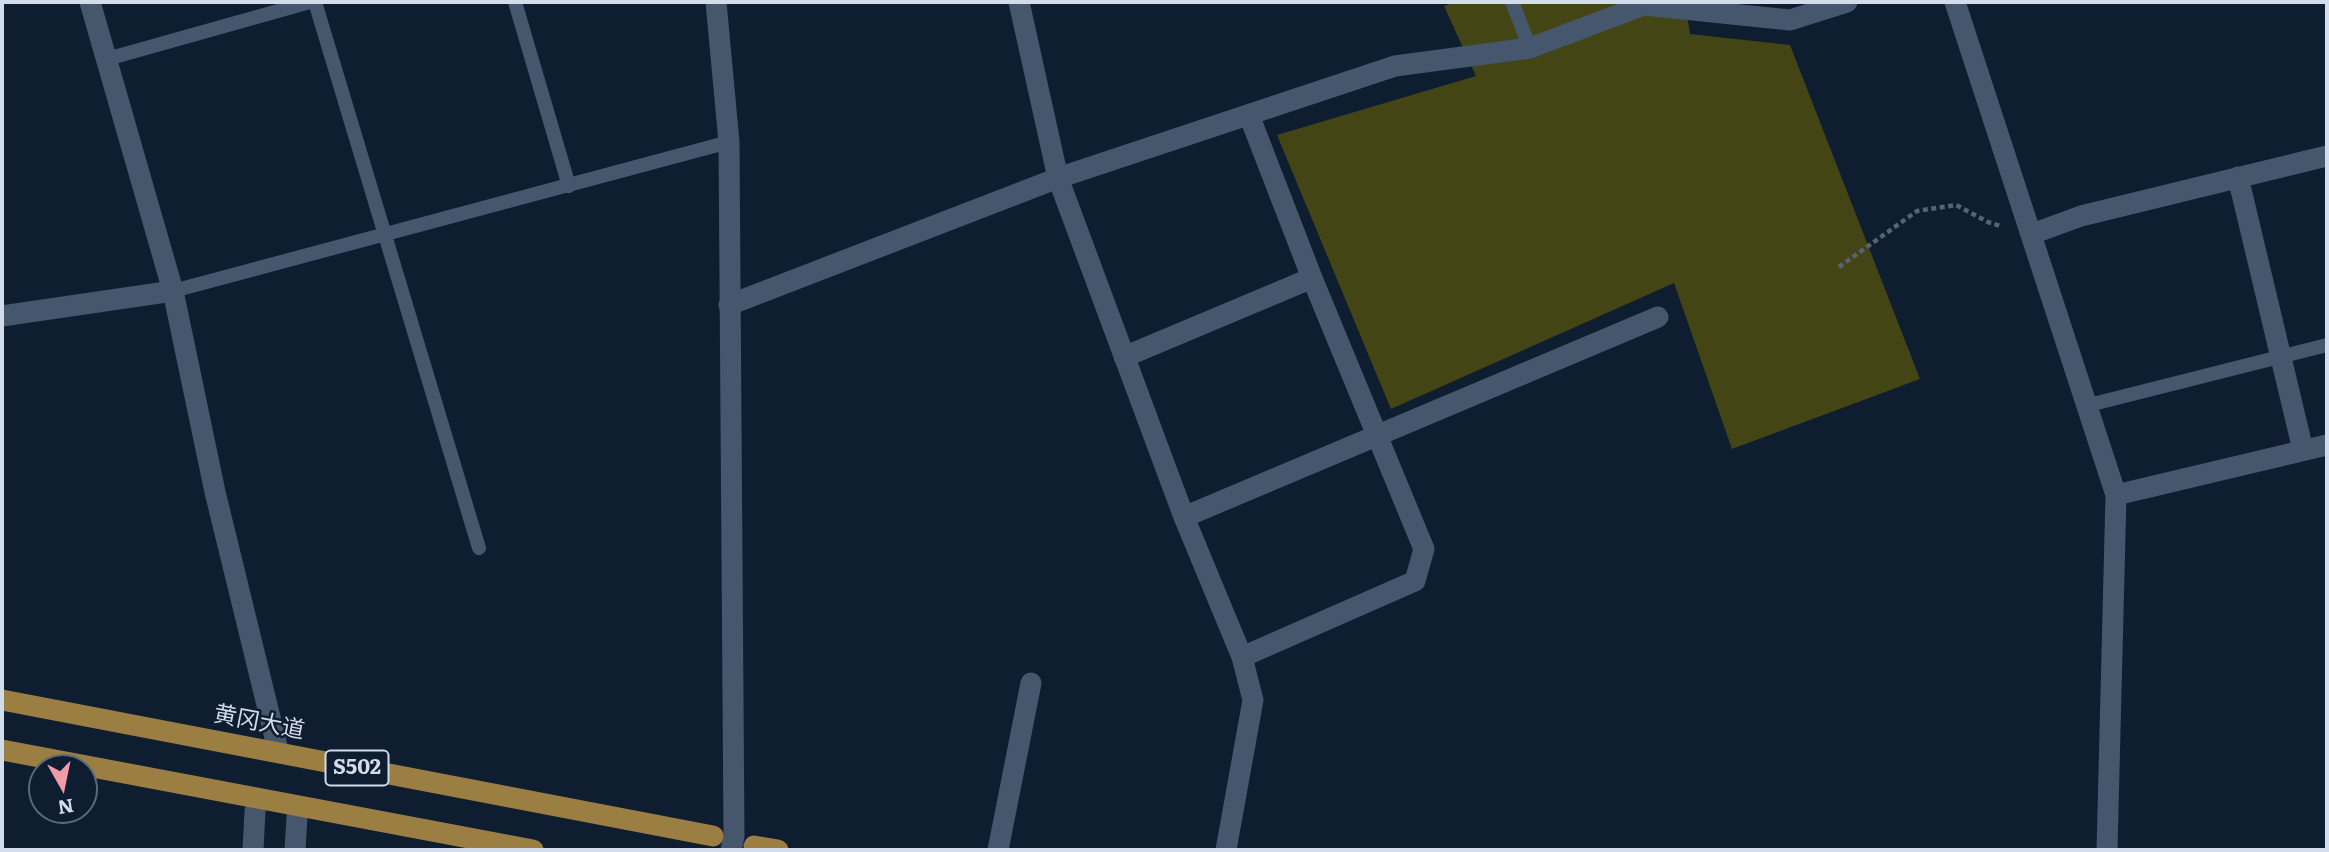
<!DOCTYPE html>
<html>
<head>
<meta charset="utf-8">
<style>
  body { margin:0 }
  #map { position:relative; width:2329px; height:852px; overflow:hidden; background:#0e1d30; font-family:Literata,serif }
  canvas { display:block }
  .frame { position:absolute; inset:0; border:4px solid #d2dcea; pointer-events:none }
  .north { position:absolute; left:28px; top:754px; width:70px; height:70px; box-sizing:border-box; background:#0e1d30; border:2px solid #5c697a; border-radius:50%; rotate:171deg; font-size:19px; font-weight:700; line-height:28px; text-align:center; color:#d2dcea }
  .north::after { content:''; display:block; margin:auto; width:24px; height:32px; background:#f39aa9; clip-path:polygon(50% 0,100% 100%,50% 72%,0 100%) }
</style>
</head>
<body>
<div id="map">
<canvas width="2329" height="852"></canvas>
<div class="frame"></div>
<div class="north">N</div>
</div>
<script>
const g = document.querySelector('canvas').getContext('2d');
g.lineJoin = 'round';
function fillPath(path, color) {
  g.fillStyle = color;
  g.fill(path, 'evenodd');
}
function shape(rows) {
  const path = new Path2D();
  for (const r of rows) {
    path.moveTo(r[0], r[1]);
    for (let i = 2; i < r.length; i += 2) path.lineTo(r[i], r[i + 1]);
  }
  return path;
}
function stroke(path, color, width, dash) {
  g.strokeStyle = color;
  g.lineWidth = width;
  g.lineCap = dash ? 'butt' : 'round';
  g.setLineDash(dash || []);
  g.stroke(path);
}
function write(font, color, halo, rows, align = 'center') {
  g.font = font + ' Literata,"Noto Sans SC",serif';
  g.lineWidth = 5;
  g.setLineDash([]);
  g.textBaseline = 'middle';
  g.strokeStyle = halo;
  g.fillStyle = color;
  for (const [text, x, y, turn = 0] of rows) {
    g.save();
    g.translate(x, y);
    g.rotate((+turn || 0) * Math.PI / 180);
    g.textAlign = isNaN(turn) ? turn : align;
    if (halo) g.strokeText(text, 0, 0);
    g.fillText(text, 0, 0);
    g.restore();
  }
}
const green = shape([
  [1454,2,1685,2,1690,34,1790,45,1920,379,1732,449,1674,283,1391,409,1277,135,1476,76,1444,6]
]);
const path = shape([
  [1839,267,1917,211,1956,205,1988,222,2000,226]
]);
const lane = shape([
  [315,2,479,548],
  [515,2,569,186],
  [1512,2,1530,48],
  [107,59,310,2],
  [173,291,729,142],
  [2089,405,2327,345]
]);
const street = shape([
  [1019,2,1058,178,1184,517,1242,657,1253,700,1226,850],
  [1955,2,2116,495,2107,850],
  [2238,177,2303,450],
  [2032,234,2081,216,2327,156],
  [729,305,1058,178,1395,66,1530,48,1644,5,1790,20,1847,2],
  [2,316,173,291],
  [1124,357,1312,278],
  [2116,495,2327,445],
  [1184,517,1658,317],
  [1242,657,1415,581,1424,549,1312,278,1249,115],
  [998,850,1031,683]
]);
const secondary = shape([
  [90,2,173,291,215,492,278,750],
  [716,2,729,142,734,836,731,850],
  [253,850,255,811],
  [295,850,297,817]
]);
const primary = shape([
  [2,700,713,836],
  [2,750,533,850],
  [754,846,778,850]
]);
const shields = [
  [357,768,63]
];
const shieldNames = [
  ["S502",357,768]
];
const streetNames = [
  ["黄冈大道",259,723,11]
];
fillPath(green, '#434614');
stroke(path, '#566374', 4.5, [5, 3.5]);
stroke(lane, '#45566d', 14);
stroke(street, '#45566d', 21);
stroke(secondary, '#45566d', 21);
stroke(primary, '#9b7e42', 21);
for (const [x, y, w] of shields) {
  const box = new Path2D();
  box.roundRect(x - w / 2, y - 17.5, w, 35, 5);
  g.fillStyle = '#0e1d30';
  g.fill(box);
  stroke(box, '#d2dcea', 2);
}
write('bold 21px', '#d2dcea', null, shieldNames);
write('23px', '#d2dcea', '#0e1d30', streetNames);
</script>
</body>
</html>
